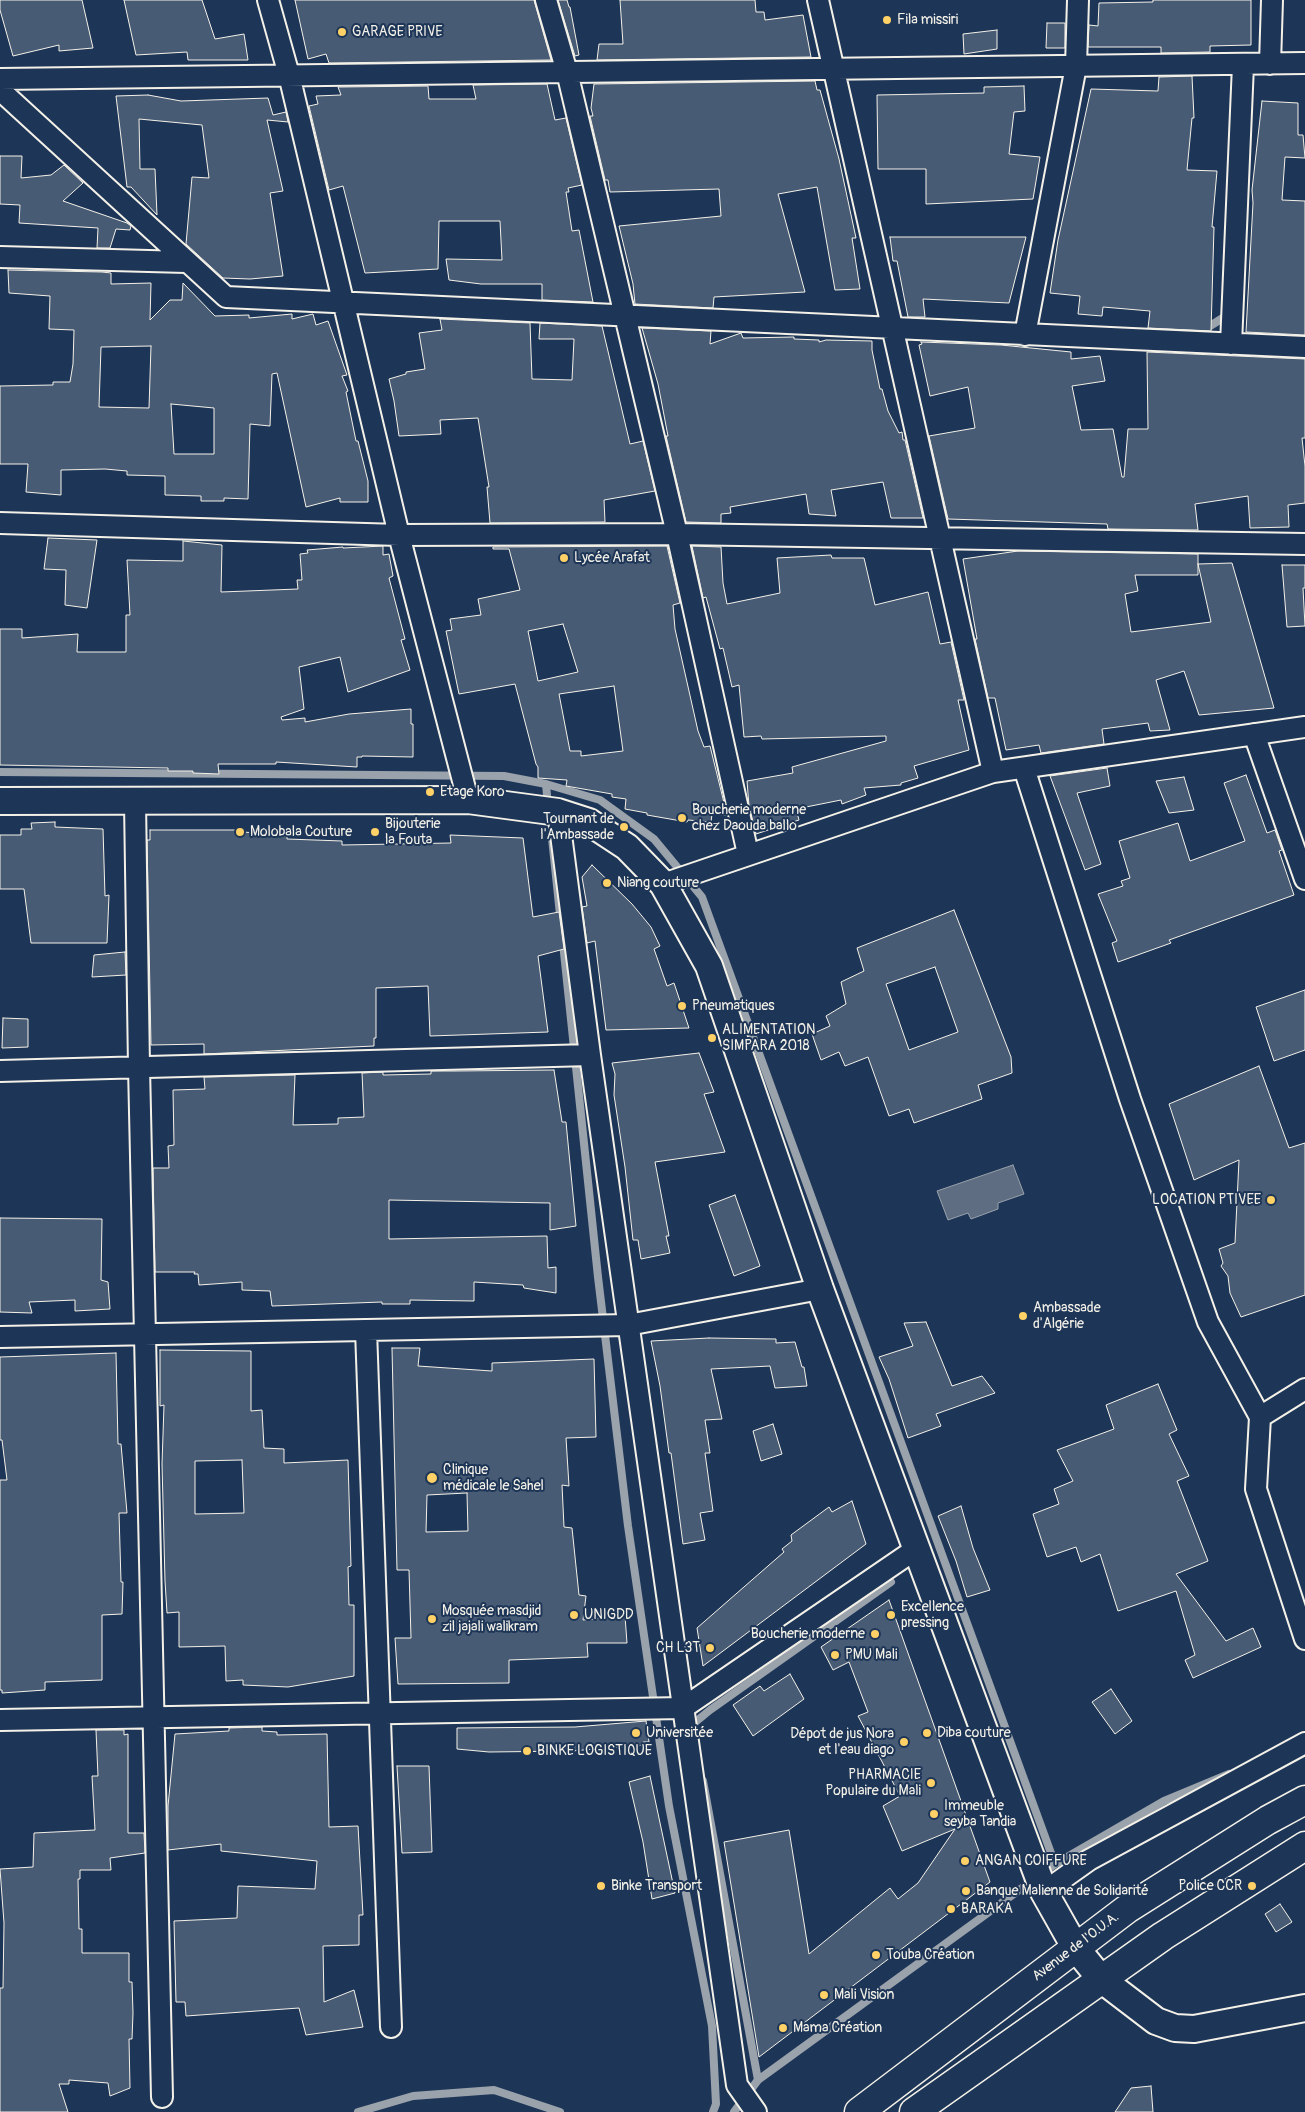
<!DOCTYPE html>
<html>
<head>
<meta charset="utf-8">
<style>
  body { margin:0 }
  canvas { display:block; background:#1d3557 }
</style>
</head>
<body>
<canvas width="1305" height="2112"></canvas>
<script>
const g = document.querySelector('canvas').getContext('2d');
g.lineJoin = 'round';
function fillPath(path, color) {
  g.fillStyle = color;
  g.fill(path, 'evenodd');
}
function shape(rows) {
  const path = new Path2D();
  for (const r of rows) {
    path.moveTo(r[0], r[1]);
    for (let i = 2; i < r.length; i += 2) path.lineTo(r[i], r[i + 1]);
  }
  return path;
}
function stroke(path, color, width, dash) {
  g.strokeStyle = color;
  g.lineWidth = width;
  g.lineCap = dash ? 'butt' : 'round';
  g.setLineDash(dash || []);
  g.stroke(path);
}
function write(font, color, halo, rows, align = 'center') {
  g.font = font + ' Pangolin,sans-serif';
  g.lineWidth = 4;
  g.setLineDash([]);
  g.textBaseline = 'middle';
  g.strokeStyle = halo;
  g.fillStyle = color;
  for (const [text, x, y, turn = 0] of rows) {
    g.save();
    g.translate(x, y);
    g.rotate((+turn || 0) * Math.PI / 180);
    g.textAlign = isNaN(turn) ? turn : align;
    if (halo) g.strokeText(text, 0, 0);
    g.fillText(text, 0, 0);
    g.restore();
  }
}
const water = shape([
  [1013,1165,1024,1194,998,1203,998,1209,971,1219,968,1213,948,1220,937,1191,1013,1165]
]);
const stream = shape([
  [1199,333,1229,314],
  [0,772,504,776,546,784,600,800,654,839,702,897,1055,1864],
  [546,784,548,807],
  [552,838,598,1277,628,1526,669,1806,712,2026,716,2104,713,2112],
  [694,1731,693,1724,710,1710,891,1582],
  [703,1781,758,2080,734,2112],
  [758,2080,1055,1864,1164,1801,1229,1774],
  [358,2112,413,2096,494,2090,560,2112]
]);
const building = shape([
  [0,0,82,0,93,48,59,51,59,45,13,56,0,10,0,0],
  [124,0,202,0,215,39,244,34,248,60,188,60,187,52,136,55,124,0],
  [295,0,534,0,551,60,329,63,326,54,308,59,295,0],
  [558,0,567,0,569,7,570,7,579,55,575,56,558,0],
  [620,0,755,0,756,12,764,12,765,20,803,15,811,57,597,60,599,44,623,44,620,0],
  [1153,0,1251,0,1251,45,1210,46,1210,52,1161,53,1161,47,1088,47,1089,25,1098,26,1099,3,1153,2,1153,0],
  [1047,23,1065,23,1065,48,1046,48,1047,23],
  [997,30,997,49,964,54,963,34,997,30],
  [1192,76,1194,118,1192,118,1187,170,1217,171,1212,227,1214,227,1211,331,1148,328,1150,311,1103,307,1102,316,1078,314,1080,296,1050,293,1058,240,1091,89,1158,91,1159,77,1192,76],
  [815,81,817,90,820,90,839,159,856,238,852,238,860,289,835,290,817,187,778,194,805,292,714,297,713,308,635,304,633,284,619,226,721,216,719,189,610,192,608,180,605,180,590,116,593,116,591,108,594,84,815,81],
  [547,84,555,120,566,118,582,185,568,188,569,192,566,192,572,231,579,230,593,302,542,300,542,284,481,284,449,280,446,259,502,260,500,221,439,221,438,269,365,273,343,186,329,190,309,106,318,104,316,96,341,95,338,87,428,86,429,99,476,99,473,85,547,84],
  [1024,86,1025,111,1014,112,1009,154,1040,157,1033,199,926,204,926,169,878,169,877,95,984,93,984,87,1024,86],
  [148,95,181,101,268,98,273,115,286,112,288,122,267,120,283,191,270,193,283,276,250,279,223,278,186,244,192,177,209,178,202,125,139,119,140,169,155,169,157,215,131,187,127,187,116,96,148,95],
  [1262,101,1298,103,1298,135,1303,135,1305,158,1285,157,1282,200,1305,201,1305,335,1246,332,1253,203,1252,190,1262,101],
  [0,156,22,156,21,178,51,175,64,165,83,183,63,201,127,223,131,226,130,230,116,229,110,248,97,248,98,228,19,223,20,205,0,204,0,156],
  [890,237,1026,237,1009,303,923,299,925,317,908,317,897,261,893,261,890,237],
  [8,270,102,272,111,273,111,284,151,283,150,320,170,300,182,300,183,283,215,316,249,315,249,318,292,314,292,319,313,314,316,325,328,321,347,375,342,376,348,391,346,392,356,441,358,441,368,481,368,502,340,502,340,498,306,507,277,373,272,374,270,426,250,424,248,499,224,498,224,501,201,501,201,496,165,495,165,476,127,475,127,471,105,469,61,470,61,495,26,492,28,464,0,464,0,386,53,385,53,382,70,382,73,364,74,330,49,329,50,296,9,293,8,270],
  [151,346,149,408,99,407,101,347,151,346],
  [171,404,214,408,214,454,174,454,171,404],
  [440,319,530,323,532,379,572,380,574,339,539,339,540,323,602,326,630,444,643,441,655,491,604,500,605,522,490,523,487,487,489,487,478,418,440,420,441,434,399,436,394,401,389,379,406,374,406,372,425,369,419,333,442,330,440,319],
  [642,328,711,331,710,344,741,333,743,338,794,337,794,339,819,340,819,342,826,340,872,341,872,350,880,389,882,389,888,411,899,433,902,432,903,440,905,440,923,518,891,518,883,482,831,490,836,516,809,514,806,494,730,507,731,513,721,514,721,523,686,522,666,436,668,436,658,384,642,328],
  [921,342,1001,345,1071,352,1071,359,1100,356,1105,381,1072,386,1081,430,1113,429,1122,477,1124,477,1128,429,1148,429,1147,352,1305,359,1305,438,1302,438,1305,466,1305,503,1288,505,1289,527,1250,528,1248,496,1195,504,1198,530,1108,529,1107,524,948,519,929,436,975,428,968,387,930,396,919,345,922,344,921,342],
  [48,538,97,540,87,608,65,605,66,570,44,569,48,538],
  [183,541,222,545,221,592,298,589,297,580,302,580,300,554,308,553,307,550,343,547,343,548,383,546,383,555,389,554,393,576,389,578,405,639,401,640,410,670,348,692,340,657,299,667,304,709,281,717,282,720,305,718,305,722,349,714,411,709,411,724,413,724,413,757,362,756,362,757,357,757,357,767,276,762,276,764,218,764,219,774,193,773,193,771,168,771,168,768,0,765,0,629,22,629,22,638,78,634,77,652,126,652,126,615,130,615,127,560,183,561,183,541],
  [667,546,680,603,673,605,675,629,698,731,704,747,710,746,727,815,712,814,711,822,688,820,687,822,647,815,647,813,625,809,626,799,612,797,612,794,566,786,567,780,538,778,538,767,536,764,515,684,459,694,446,631,452,630,450,619,481,615,478,599,520,590,509,549,493,549,493,547,667,546],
  [563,624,578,672,538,681,528,631,563,624],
  [614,686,623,751,581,756,581,751,570,751,559,694,614,686],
  [692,546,721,547,723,583,727,604,780,593,777,558,831,555,832,558,864,558,875,605,928,592,940,644,951,642,964,700,958,700,969,750,914,766,918,778,901,783,901,785,864,788,866,795,842,804,841,800,796,809,799,820,756,834,749,806,747,781,793,773,792,767,886,741,886,736,762,739,761,736,744,737,739,685,732,687,723,648,720,649,706,597,703,598,692,546],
  [1018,551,1198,554,1198,564,1232,563,1274,708,1199,715,1184,671,1156,680,1170,730,1150,731,1148,723,1102,729,1104,744,1041,753,1039,745,1006,750,995,698,988,698,975,639,977,639,963,559,1018,551],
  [1198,564,1211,622,1131,632,1125,594,1138,591,1135,575,1198,575,1198,564],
  [1282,565,1305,565,1305,588,1303,588,1305,626,1287,627,1282,565],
  [1107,768,1110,786,1077,793,1101,864,1085,870,1050,776,1107,768],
  [1246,775,1267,833,1275,830,1282,850,1279,851,1294,895,1169,940,1171,943,1118,962,1112,943,1117,941,1098,894,1123,886,1121,881,1130,878,1119,841,1178,823,1190,861,1245,841,1224,783,1246,775],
  [1184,777,1194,810,1169,813,1156,781,1184,777],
  [55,822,55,827,103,829,105,896,109,895,107,943,31,943,24,889,0,889,0,835,21,835,21,829,32,829,31,823,55,822],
  [150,830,243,830,243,832,269,834,287,834,287,839,342,841,342,845,451,843,450,835,523,838,533,917,559,912,564,949,538,956,548,1032,430,1036,428,986,376,988,376,1038,374,1038,374,1046,204,1054,204,1044,151,1045,147,840,150,840,150,830],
  [592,865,632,904,651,927,660,946,654,949,667,986,674,983,689,1028,606,1030,595,941,587,943,582,907,587,906,582,877,592,865],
  [954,910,1011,1057,1012,1073,978,1085,982,1099,914,1123,909,1109,889,1116,868,1057,845,1066,839,1052,821,1060,812,1034,830,1026,826,1016,846,1004,841,982,864,971,857,948,954,910],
  [935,967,958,1032,909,1050,886,984,935,967],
  [125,952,126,975,92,977,94,955,125,952],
  [1305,990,1305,1050,1274,1061,1256,1007,1305,990],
  [3,1018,28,1019,28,1047,2,1048,3,1018],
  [699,1053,714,1092,704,1094,725,1152,655,1162,669,1236,666,1236,670,1253,641,1259,638,1240,633,1240,625,1167,614,1095,615,1074,612,1063,699,1053],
  [1259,1066,1289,1148,1305,1143,1305,1295,1241,1317,1230,1293,1228,1276,1221,1266,1223,1263,1219,1249,1235,1243,1239,1160,1194,1180,1169,1104,1259,1066],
  [554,1070,562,1122,566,1122,576,1226,550,1230,550,1203,389,1200,389,1239,547,1236,548,1268,556,1267,556,1293,524,1288,523,1285,474,1282,474,1301,410,1300,410,1304,382,1304,382,1302,272,1306,270,1291,242,1290,242,1282,199,1285,198,1274,194,1274,195,1272,155,1272,153,1168,169,1168,168,1146,174,1145,173,1090,205,1089,204,1077,295,1075,293,1125,338,1124,338,1118,364,1117,362,1073,383,1072,383,1075,431,1074,431,1071,455,1071,554,1070],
  [735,1195,760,1266,734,1276,709,1205,735,1195],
  [0,1218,102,1219,101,1280,108,1282,110,1309,75,1311,75,1300,29,1302,32,1313,0,1312,0,1218],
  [926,1322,952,1386,982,1376,995,1393,936,1414,941,1426,908,1438,889,1379,879,1357,913,1346,904,1323,926,1322],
  [709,1338,776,1339,776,1343,795,1342,802,1367,804,1367,807,1386,775,1388,770,1366,711,1369,722,1419,705,1420,710,1453,705,1453,713,1511,700,1513,705,1540,683,1544,671,1453,669,1453,660,1386,651,1341,709,1338],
  [392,1348,420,1348,418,1366,492,1371,492,1363,594,1359,596,1437,566,1438,569,1486,562,1485,564,1527,572,1528,579,1595,586,1596,583,1620,625,1616,627,1643,587,1643,588,1657,509,1660,509,1683,398,1684,395,1638,411,1638,409,1570,397,1570,392,1348],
  [467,1493,468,1531,426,1532,427,1495,467,1493],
  [160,1350,251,1351,251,1411,262,1410,264,1448,284,1449,284,1463,348,1460,351,1566,348,1567,349,1605,354,1605,354,1676,288,1687,243,1685,243,1680,226,1681,225,1646,179,1647,179,1612,167,1613,165,1581,162,1464,164,1405,160,1406,160,1350],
  [242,1460,244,1513,195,1514,195,1461,242,1460],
  [116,1353,118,1444,121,1444,127,1513,119,1513,121,1582,123,1582,122,1614,102,1615,102,1680,45,1682,45,1690,2,1693,2,1690,0,1690,0,1480,7,1480,2,1440,0,1440,0,1357,116,1353],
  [1158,1384,1177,1430,1169,1434,1189,1476,1177,1481,1208,1561,1176,1574,1226,1641,1253,1628,1261,1647,1193,1678,1185,1660,1195,1655,1176,1591,1118,1611,1100,1554,1081,1562,1076,1547,1047,1557,1033,1514,1059,1504,1054,1489,1073,1481,1057,1450,1114,1429,1106,1405,1158,1384],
  [773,1424,782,1454,761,1461,753,1431,773,1424],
  [852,1501,866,1544,703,1666,697,1628,784,1552,782,1549,792,1541,791,1535,829,1507,832,1512,852,1501],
  [961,1506,973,1548,990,1590,967,1597,956,1561,938,1516,961,1506],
  [889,1600,990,1882,759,2057,724,1842,789,1830,809,1954,890,1888,898,1899,918,1883,955,1829,902,1851,883,1806,900,1796,858,1716,868,1712,849,1662,833,1670,821,1647,889,1600],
  [790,1674,804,1699,753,1736,733,1705,760,1686,764,1691,790,1674],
  [1111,1689,1132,1721,1115,1734,1092,1702,1111,1689],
  [646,1721,649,1742,643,1742,644,1745,571,1751,489,1752,457,1749,457,1728,575,1727,646,1721],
  [262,1727,262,1731,277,1732,277,1735,327,1734,329,1827,358,1826,363,1915,359,1915,359,1945,323,1946,324,2002,354,1990,363,2027,306,2035,299,2008,186,2016,185,2002,176,2002,174,1921,237,1918,238,1886,315,1889,317,1861,221,1851,221,1844,168,1850,168,1806,175,1734,229,1731,229,1728,262,1727],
  [96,1730,124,1730,124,1735,128,1734,128,1833,144,1833,145,1853,110,1858,111,1870,80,1870,80,1879,78,1879,79,1929,82,1929,82,1953,129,1953,129,1982,132,1982,133,2013,132,2039,129,2039,130,2088,110,2096,108,2083,69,2080,69,2084,59,2084,68,2112,0,2112,0,1988,3,1988,4,1923,0,1869,33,1867,34,1833,95,1830,92,1776,98,1776,96,1730],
  [397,1766,429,1766,432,1852,402,1853,397,1766],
  [650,1776,675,1893,652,1899,643,1842,629,1782,650,1776],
  [1280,1904,1292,1922,1276,1932,1265,1914,1280,1904],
  [1151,2086,1153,2112,1115,2112,1131,2088,1151,2086]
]);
const minor = shape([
  [268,0,289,75,399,535,468,800],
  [546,0,567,72,677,534,748,854],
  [818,0,993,772],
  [1270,64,1272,0],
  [0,79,1305,63],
  [0,90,226,297,1305,347],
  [0,257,186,262],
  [1025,335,1076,66,1078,0],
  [1231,344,1243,65],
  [0,523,399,535,677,534,1305,544],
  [1254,734,1305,879],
  [1024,768,1130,1099,1208,1322,1260,1417],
  [135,802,139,1067,162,2097],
  [558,812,590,1055,737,2085,756,2112],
  [663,884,993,772,1305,727],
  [0,1071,590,1055],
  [366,1330,391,2027],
  [0,1337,628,1325,820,1289],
  [1305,1389,1260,1417,1256,1489,1305,1639],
  [0,1720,683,1708,916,1549],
  [1044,1892,1089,1860,1305,1743]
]);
const tertiary = shape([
  [0,801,468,800,558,812,589,822,627,847,663,884,709,966,820,1289,1044,1892,1075,1947,1101,1979,1156,2021,1175,2028,1194,2029,1305,2008]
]);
const trunk = shape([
  [859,2112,1127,1909,1268,1820,1305,1800],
  [914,2112,1163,1936,1305,1846]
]);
const markers = [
  [887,20,5,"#ffd166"],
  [342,32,5,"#ffd166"],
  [564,558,5,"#ffd166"],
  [430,792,5,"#ffd166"],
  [682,818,5,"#ffd166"],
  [624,827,5,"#ffd166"],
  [240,832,5,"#ffd166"],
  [375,832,5,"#ffd166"],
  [607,883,5,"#ffd166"],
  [682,1006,5,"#ffd166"],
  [712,1038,5,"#ffd166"],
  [1271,1200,5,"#ffd166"],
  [1023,1316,5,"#ffd166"],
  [432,1478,6,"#ffd166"],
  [574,1615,5,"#ffd166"],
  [891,1615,5,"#ffd166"],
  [432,1619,5,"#ffd166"],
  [875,1634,5,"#ffd166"],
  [710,1648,5,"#ffd166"],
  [835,1655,5,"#ffd166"],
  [636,1733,5,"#ffd166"],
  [927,1733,5,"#ffd166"],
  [904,1742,5,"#ffd166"],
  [527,1751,5,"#ffd166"],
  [931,1783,5,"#ffd166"],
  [934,1814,5,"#ffd166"],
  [965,1861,5,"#ffd166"],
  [601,1886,5,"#ffd166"],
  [1252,1886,5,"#ffd166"],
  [966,1891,5,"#ffd166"],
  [951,1909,5,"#ffd166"],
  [876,1955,5,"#ffd166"],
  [824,1995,5,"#ffd166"],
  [783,2028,5,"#ffd166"]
];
const poiNames = [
  ["Fila missiri",897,20],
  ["GARAGE PRIVE",352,32],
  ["Lycée Arafat",574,558],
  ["Etage Koro",440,792],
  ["Boucherie moderne",692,810],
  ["chez Daouda ballo",692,826],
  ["Tournant de",614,819,"right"],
  ["l'Ambassade",614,835,"right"],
  ["Bijouterie",385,824],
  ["la Fouta",385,840],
  ["Molobala Couture",250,832],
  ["Niang couture",617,883],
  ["Pneumatiques",692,1006],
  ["ALIMENTATION",722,1030],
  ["SIMPARA 2018",722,1046],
  ["LOCATION PTIVEE",1261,1200,"right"],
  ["Ambassade",1033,1308],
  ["d'Algérie",1033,1324],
  ["Clinique",443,1470],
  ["médicale le Sahel",443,1486],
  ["Excellence",901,1607],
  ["pressing",901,1623],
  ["Mosquée masdjid",442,1611],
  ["zil jajali walikram",442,1627],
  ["UNIGDD",584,1615],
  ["Boucherie moderne",865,1634,"right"],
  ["CH L3T",700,1648,"right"],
  ["PMU Mali",845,1655],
  ["Universitée",646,1733],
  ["Diba couture",937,1733],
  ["Dépot de jus Nora",894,1734,"right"],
  ["et l'eau diago",894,1750,"right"],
  ["BINKE LOGISTIQUE",537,1751],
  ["PHARMACIE",921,1775,"right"],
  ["Populaire du Mali",921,1791,"right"],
  ["Immeuble",944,1806],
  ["seyba Tandia",944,1822],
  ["ANGAN COIFFURE",975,1861],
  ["Binke Transport",611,1886],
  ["Police CCR",1242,1886,"right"],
  ["Banque Malienne de Solidarité",976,1891],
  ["BARAKA",961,1909],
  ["Touba Création",886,1955],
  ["Mali Vision",834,1995],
  ["Mama Création",793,2028]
];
const streetNames = [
  ["Avenue de l'O.U.A.",1076,1947,-37]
];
fillPath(water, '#5e6d82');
stroke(water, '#9aa2ab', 1);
stroke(stream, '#9aa2ab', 8);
fillPath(building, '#485b74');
stroke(building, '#f4f1e8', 1);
stroke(minor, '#f4f1e8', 24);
stroke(tertiary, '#f4f1e8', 30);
stroke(trunk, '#f4f1e8', 31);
stroke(minor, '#1d3557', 20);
stroke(tertiary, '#1d3557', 26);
stroke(trunk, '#1d3557', 28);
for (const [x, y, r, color] of markers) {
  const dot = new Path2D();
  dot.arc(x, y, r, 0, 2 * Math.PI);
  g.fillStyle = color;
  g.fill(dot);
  stroke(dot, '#1d3557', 2);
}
write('14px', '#f4f1e8', '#1d3557', poiNames, 'left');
write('14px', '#f4f1e8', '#1d3557', streetNames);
</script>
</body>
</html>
